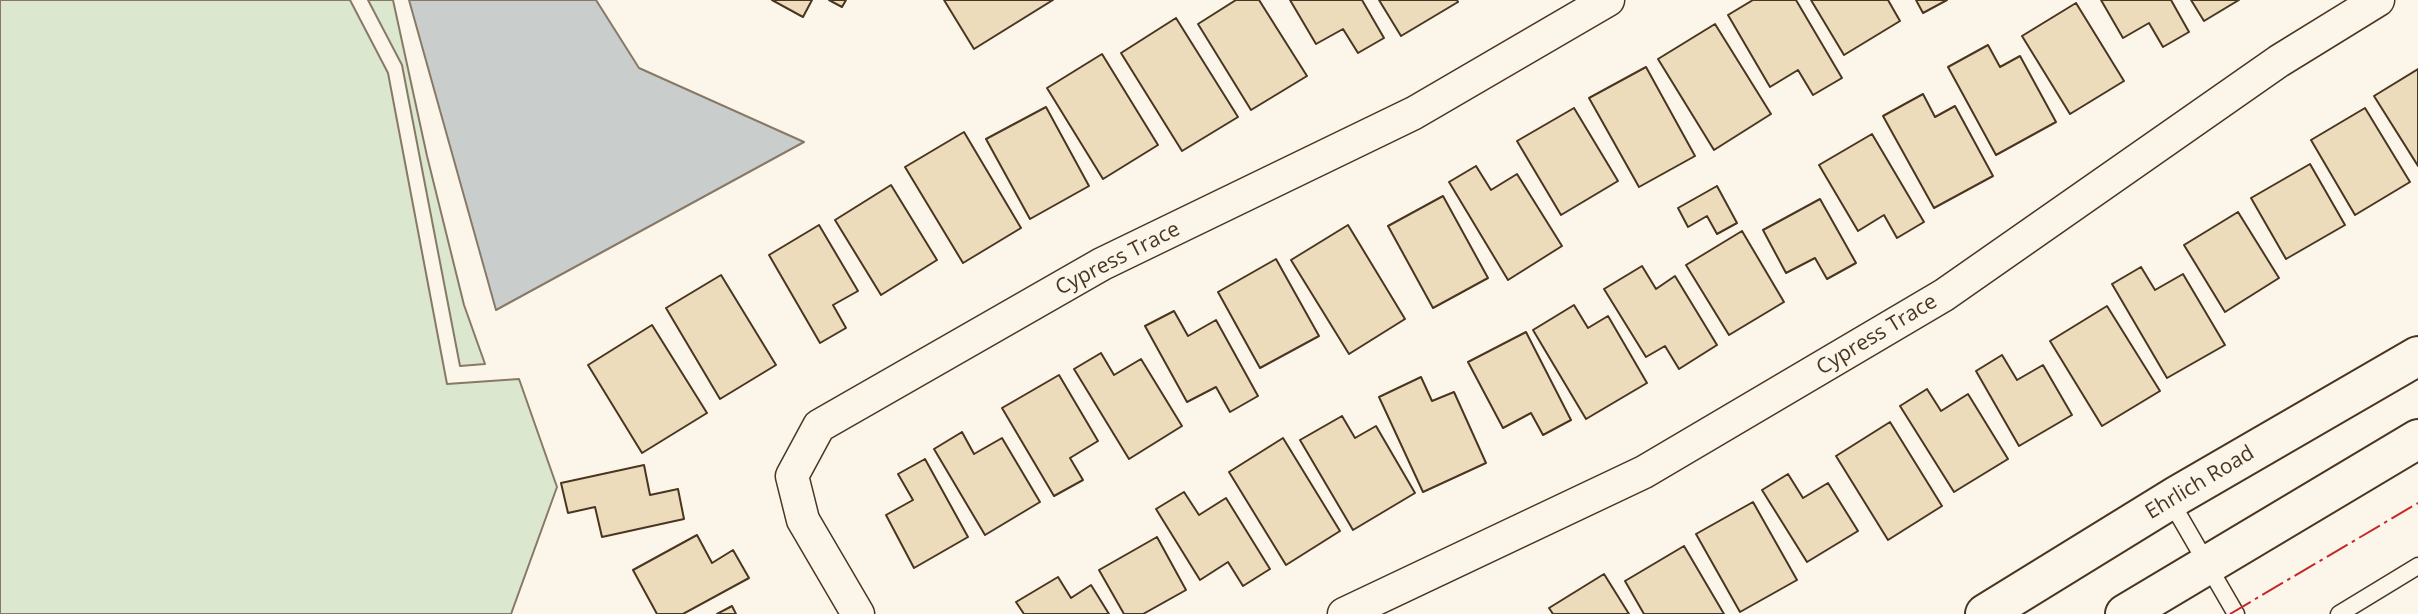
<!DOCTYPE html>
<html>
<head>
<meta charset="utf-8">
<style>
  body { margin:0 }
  canvas { display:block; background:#fbf6e9 }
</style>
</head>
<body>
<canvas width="2418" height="614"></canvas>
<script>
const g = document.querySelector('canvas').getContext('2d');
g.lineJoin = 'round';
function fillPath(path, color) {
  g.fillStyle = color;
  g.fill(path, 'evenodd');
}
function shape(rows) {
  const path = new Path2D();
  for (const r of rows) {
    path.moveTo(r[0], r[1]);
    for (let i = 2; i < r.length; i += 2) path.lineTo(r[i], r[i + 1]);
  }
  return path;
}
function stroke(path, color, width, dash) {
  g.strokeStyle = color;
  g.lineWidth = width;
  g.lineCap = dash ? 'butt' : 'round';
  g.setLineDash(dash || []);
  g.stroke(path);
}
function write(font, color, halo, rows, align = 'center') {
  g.font = font + ' "Open Sans",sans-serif';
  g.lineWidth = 5;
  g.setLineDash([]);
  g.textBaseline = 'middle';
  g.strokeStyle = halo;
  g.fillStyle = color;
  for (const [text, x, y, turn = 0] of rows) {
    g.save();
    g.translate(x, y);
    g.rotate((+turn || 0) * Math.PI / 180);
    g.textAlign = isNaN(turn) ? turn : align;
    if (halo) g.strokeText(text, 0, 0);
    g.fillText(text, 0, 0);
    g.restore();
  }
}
const green = shape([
  [0,0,350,0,388,73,447,384,519,379,557,487,511,614,0,614,0,0],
  [368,0,393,0,427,156,464,305,485,364,460,366,402,65,368,0]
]);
const water = shape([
  [409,0,596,0,639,68,804,142,496,310,409,0]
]);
const building = shape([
  [772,0,812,0,803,17,772,0],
  [829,0,846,0,842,7,829,0],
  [944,0,1053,0,974,49,944,0],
  [1236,0,1259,0,1307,76,1251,110,1198,24,1236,0],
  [1290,0,1362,0,1384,38,1358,53,1343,29,1316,44,1290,0],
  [1379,0,1457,0,1458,2,1401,36,1379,0],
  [1753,0,1796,0,1842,78,1813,95,1798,70,1770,87,1728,15,1753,0],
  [1811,0,1888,0,1900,21,1844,55,1811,0],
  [1916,0,1947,0,1923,13,1916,0],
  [2101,0,2171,0,2189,32,2163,47,2149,23,2123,38,2101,0],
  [2191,0,2239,0,2204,21,2191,0],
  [2076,3,2124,81,2070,114,2022,36,2076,3],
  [1176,18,1238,117,1182,151,1121,53,1176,18],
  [1715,24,1771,114,1714,150,1658,59,1715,24],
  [1988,45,2000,67,2020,56,2056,122,1996,155,1948,67,1988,45],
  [1102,54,1158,145,1103,179,1047,88,1102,54],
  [1646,67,1695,156,1639,187,1589,98,1646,67],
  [2418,69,2418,166,2374,96,2418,69],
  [1923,94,1935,117,1955,106,1993,176,1934,208,1883,116,1923,94],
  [1046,107,1089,186,1030,219,986,139,1046,107],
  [1574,108,1618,181,1561,215,1517,141,1574,108],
  [2365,108,2410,182,2355,215,2311,140,2365,108],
  [964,132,1021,228,963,263,905,167,964,132],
  [1872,134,1924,222,1897,238,1884,215,1858,231,1819,165,1872,134],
  [2310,164,2345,225,2286,259,2251,198,2310,164],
  [1476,166,1491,190,1517,174,1562,246,1508,280,1449,182,1476,166],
  [891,185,937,260,881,295,835,220,891,185],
  [1717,186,1737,223,1717,234,1707,216,1688,227,1678,208,1717,186],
  [1443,196,1488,278,1433,308,1388,226,1443,196],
  [1820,199,1856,263,1827,279,1815,258,1786,273,1763,230,1820,199],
  [2238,212,2279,278,2225,312,2184,245,2238,212],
  [819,225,858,291,833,305,846,328,820,343,769,255,819,225],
  [1348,225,1405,319,1349,354,1291,260,1348,225],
  [1742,231,1784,302,1729,335,1686,265,1742,231],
  [1276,259,1319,336,1260,368,1218,292,1276,259],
  [1642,266,1656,289,1675,276,1717,345,1679,369,1665,346,1646,357,1604,289,1642,266],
  [2141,267,2155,290,2183,274,2225,345,2167,378,2112,284,2141,267],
  [721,275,776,365,720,399,666,308,721,275],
  [1574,305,1588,328,1608,316,1647,383,1586,419,1533,330,1574,305],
  [2107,306,2160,391,2102,426,2050,341,2107,306],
  [1174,311,1188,336,1216,320,1258,396,1230,412,1216,387,1187,402,1145,326,1174,311],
  [652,325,707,413,642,453,588,365,652,325],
  [1526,332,1571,420,1543,435,1531,413,1503,428,1468,362,1526,332],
  [1101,353,1114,375,1141,359,1182,426,1129,459,1074,369,1101,353],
  [2002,355,2017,380,2043,365,2072,415,2019,446,1976,371,2002,355],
  [1059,375,1098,441,1070,458,1083,480,1054,496,1002,408,1059,375],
  [1421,377,1432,401,1454,392,1486,463,1423,492,1379,397,1421,377],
  [1927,389,1941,411,1968,394,2008,459,1954,492,1900,406,1927,389],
  [1342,416,1355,438,1376,426,1415,493,1353,530,1300,440,1342,416],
  [1890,422,1942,506,1888,540,1836,456,1890,422],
  [962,432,974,454,1002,438,1040,502,985,535,934,449,962,432],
  [1283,438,1340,531,1286,565,1229,472,1283,438],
  [925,459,968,537,914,568,886,515,913,500,898,474,925,459],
  [644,465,650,495,678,489,684,519,602,537,595,507,568,513,561,483,644,465],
  [1788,474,1803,498,1828,483,1858,531,1807,562,1762,490,1788,474],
  [1184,492,1199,515,1226,498,1270,569,1243,586,1228,562,1200,580,1156,509,1184,492],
  [1753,502,1797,580,1740,612,1696,534,1753,502],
  [697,535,712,563,733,550,749,578,683,614,657,614,633,570,697,535],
  [1157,537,1186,590,1143,614,1124,614,1099,570,1157,537],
  [1684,546,1724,614,1644,614,1625,581,1684,546],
  [1604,574,1629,614,1553,614,1549,608,1604,574],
  [1058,577,1071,598,1091,585,1109,614,1024,614,1016,602,1058,577],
  [732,606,736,614,717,614,732,606]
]);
const lane = shape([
  [2170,500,2236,614],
  [2339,614,2418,566]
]);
const street = shape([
  [858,614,803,520,792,476,819,426,1102,264,1414,113,1608,0],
  [1344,614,1644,472,1944,295,2279,61,2378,0]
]);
const secondary = shape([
  [1985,614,2178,495,2418,356],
  [2125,614,2418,439]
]);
const power = shape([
  [2230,614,2418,503]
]);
const streetNames = [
  ["Cypress Trace",1118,259,-27],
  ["Cypress Trace",1877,335,-31],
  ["Ehrlich Road",2200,483,-31]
];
fillPath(green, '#dce7d0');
stroke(green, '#887966', 2);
fillPath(water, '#c9cecd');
stroke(water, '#887966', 2);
fillPath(building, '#ecdcbc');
stroke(building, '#4a3520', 2);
stroke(lane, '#4a3520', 19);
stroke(street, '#4a3520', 35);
stroke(secondary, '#4a3520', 42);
stroke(lane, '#fbf6e9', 16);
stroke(street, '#fbf6e9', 32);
stroke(secondary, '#fbf6e9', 38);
stroke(power, '#c62828', 2, [24, 5, 3.5, 5]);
write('21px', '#4a3520', '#fbf6e9', streetNames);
</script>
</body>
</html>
